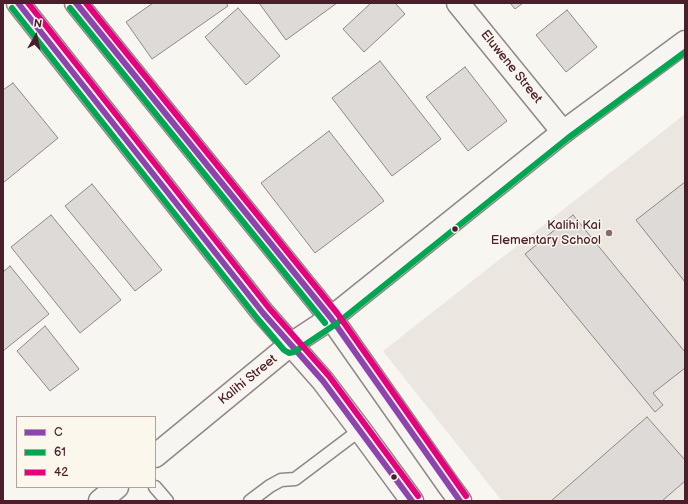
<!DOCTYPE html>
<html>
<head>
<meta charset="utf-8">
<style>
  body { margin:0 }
  #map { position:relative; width:688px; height:504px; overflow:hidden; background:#f8f6f0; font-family:"Balsamiq Sans",sans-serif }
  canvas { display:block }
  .frame { position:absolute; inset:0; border:4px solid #4a1f2b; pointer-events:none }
  .legend { position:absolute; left:16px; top:416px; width:140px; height:72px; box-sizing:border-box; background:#fbf7ec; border:1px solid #b4a19f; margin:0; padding:5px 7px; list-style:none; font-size:12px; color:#4a1f2b }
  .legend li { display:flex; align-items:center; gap:8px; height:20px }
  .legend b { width:20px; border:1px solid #b4a19f }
  .north { position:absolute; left:16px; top:16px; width:40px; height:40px; -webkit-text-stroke:3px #fbf7ec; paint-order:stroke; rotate:9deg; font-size:11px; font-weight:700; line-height:16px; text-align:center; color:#4a1f2b }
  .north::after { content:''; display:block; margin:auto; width:14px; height:18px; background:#4a1f2b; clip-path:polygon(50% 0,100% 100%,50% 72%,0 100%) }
</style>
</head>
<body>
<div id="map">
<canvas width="688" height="504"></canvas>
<div class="frame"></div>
<ul class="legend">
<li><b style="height:5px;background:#8e44ad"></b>C</li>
<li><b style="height:5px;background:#00a651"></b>61</li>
<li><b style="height:5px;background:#e5007d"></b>42</li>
</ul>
<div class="north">N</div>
</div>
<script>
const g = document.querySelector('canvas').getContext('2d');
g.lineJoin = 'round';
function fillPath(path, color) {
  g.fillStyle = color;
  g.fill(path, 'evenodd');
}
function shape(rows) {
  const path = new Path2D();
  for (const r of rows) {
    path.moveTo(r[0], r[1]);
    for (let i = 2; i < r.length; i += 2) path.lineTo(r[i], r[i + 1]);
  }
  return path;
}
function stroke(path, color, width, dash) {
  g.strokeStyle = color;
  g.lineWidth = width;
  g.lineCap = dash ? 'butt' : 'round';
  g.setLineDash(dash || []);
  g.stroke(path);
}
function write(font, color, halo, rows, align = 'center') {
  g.font = font + ' "Balsamiq Sans",sans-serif';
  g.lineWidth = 3;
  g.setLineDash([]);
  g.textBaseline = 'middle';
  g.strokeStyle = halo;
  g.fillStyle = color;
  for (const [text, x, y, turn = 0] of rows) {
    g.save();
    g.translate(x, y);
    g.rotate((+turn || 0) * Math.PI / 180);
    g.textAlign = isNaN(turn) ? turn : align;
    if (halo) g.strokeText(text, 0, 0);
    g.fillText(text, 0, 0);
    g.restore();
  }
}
const built = shape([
  [685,114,685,501,502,501,383,351]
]);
const building = shape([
  [153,3,226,3,228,6,152,59,126,22,153,3],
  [259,3,337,3,286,40,259,3],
  [371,3,395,3,405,14,364,52,343,29,371,3],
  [510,3,523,3,515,9,510,3],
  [238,8,280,56,246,85,205,37,238,8],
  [567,10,597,47,566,72,536,35,567,10],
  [380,61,441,139,392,176,332,98,380,61],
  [465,67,507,121,468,151,426,97,465,67],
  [13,83,58,138,3,183,3,90,13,83],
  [329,131,384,201,315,253,261,183,329,131],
  [685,182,685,282,636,220,685,182],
  [92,184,162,270,135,291,65,206,92,184],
  [51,215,121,300,80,333,11,247,51,215],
  [573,215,685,352,685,368,653,393,663,405,655,412,525,254,573,215],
  [10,266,49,314,3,351,3,272,10,266],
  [45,326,79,369,50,391,17,351,45,326],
  [647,417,685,460,685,481,662,501,551,501,647,417]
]);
const lane = shape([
  [155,487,167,501],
  [250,501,270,486,281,480,295,479,360,430]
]);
const street = shape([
  [458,3,563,132]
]);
const secondary = shape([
  [155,456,290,345,331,318,563,132,685,42],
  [100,501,117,487]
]);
const primary = shape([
  [18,3,263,313,323,381,360,430,412,501],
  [76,3,331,318,449,486,460,501]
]);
const bus1 = shape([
  [18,3,263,313,323,381,412,501],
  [76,3,331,318,460,501]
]);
const bus2 = shape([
  [12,8,257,318,284,350,289,353,294,352,336,324,568,138,685,52],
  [70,8,325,323]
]);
const bus3 = shape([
  [28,3,269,308,329,376,418,496],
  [86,3,337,313,466,496]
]);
const markers = [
  [455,229,3.5,"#4a1f2b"],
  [609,233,4,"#876a70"],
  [394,477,3.5,"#4a1f2b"]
];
const streetNames = [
  ["Eluwene Street",511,67,51],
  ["Kalihi Street",248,380,-39]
];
const poiNames = [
  ["Kalihi Kai",601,226],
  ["Elementary School",601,241]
];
fillPath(built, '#ebe6df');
fillPath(building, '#dedad7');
stroke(building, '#918787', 1);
stroke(lane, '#918787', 15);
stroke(street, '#918787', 25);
stroke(secondary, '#918787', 25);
stroke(primary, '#918787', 25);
stroke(lane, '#f6f5f1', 12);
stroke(street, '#f6f5f1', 22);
stroke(secondary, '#f6f5f1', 22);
stroke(primary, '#f6f5f1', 22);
stroke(bus1, '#8e44ad', 6);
stroke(bus2, '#00a651', 6);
stroke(bus3, '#e5007d', 6);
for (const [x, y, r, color] of markers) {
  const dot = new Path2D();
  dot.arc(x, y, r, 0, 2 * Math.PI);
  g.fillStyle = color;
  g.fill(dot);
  stroke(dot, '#fbf7ec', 1.5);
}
write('13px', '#4a1f2b', '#fbf7ec', streetNames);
write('13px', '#4a1f2b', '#fbf7ec', poiNames, 'right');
</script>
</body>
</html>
